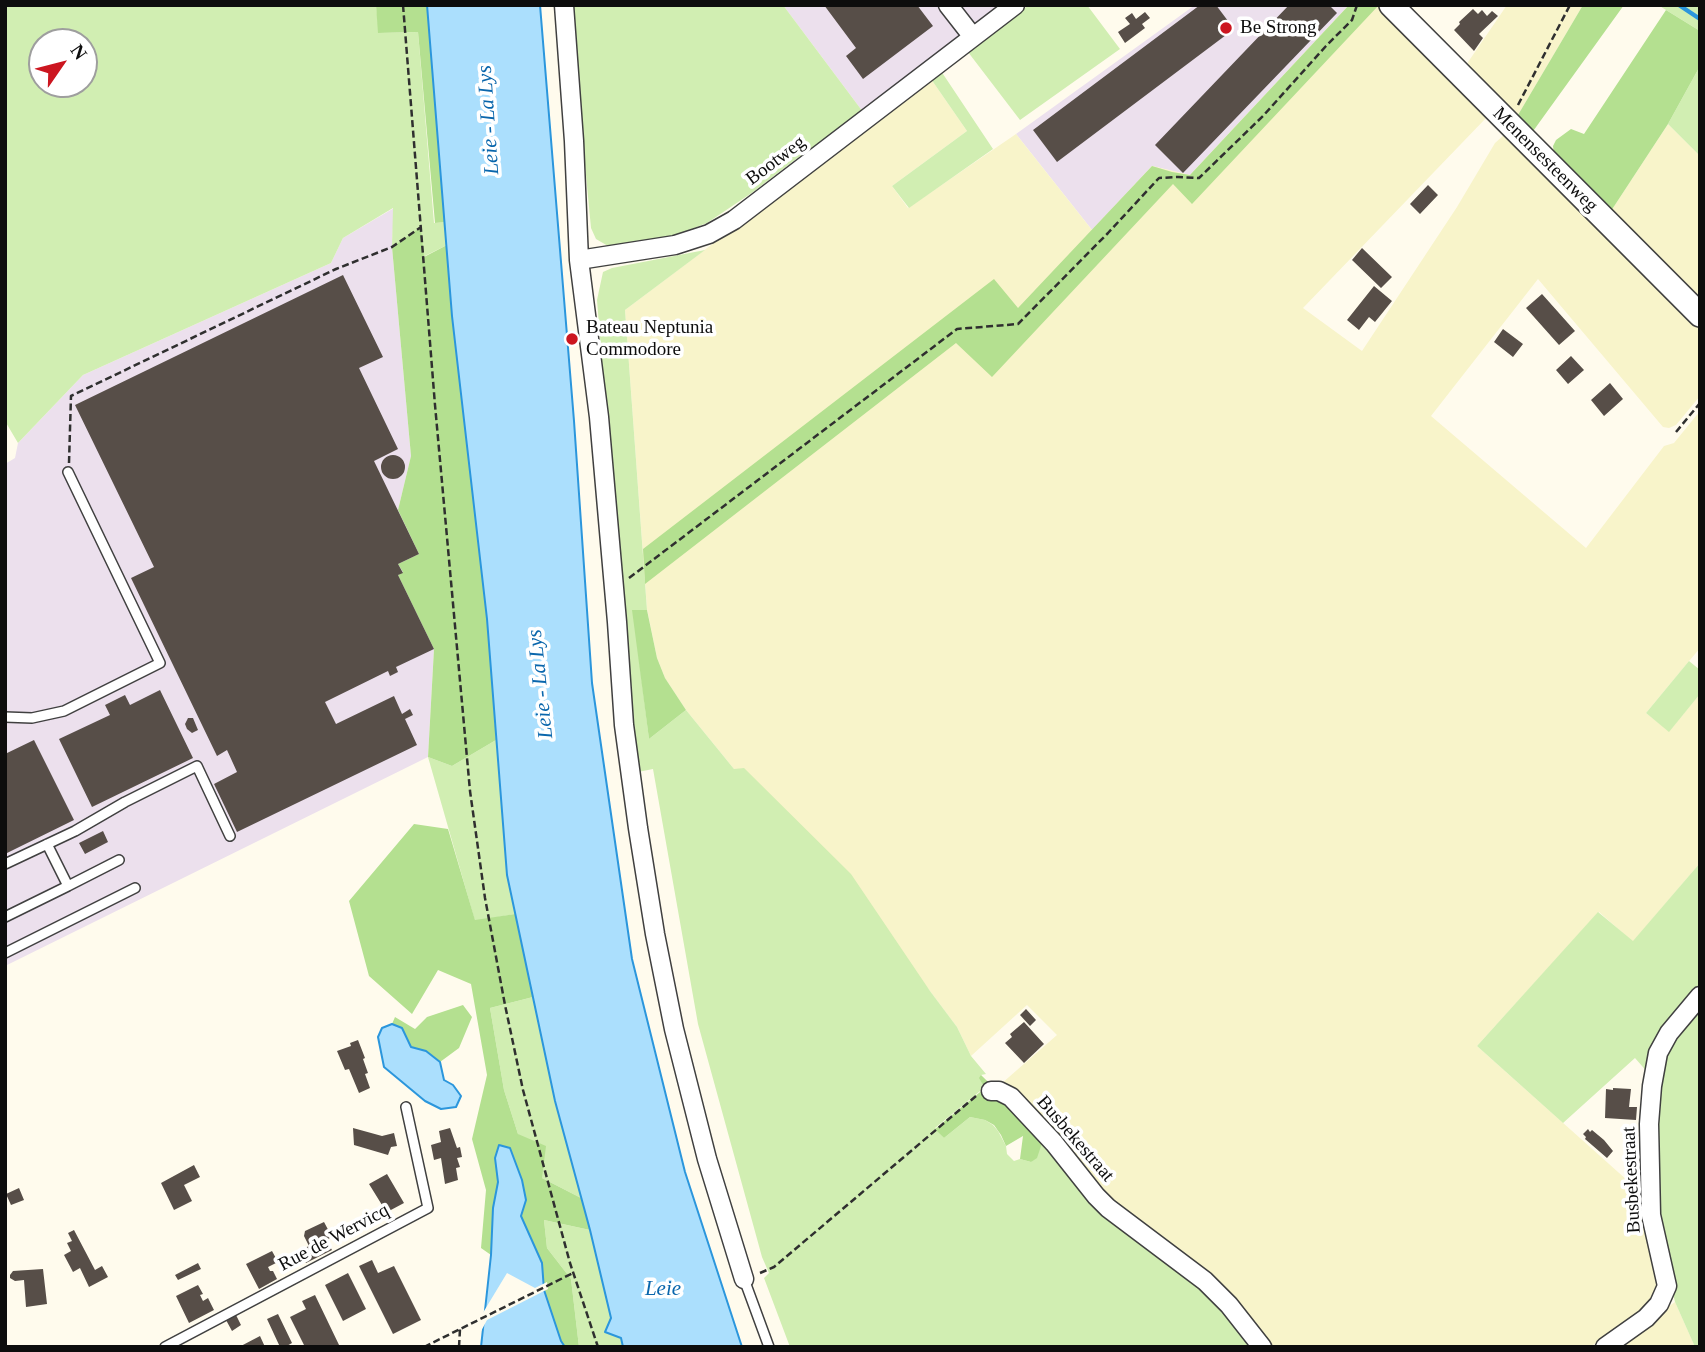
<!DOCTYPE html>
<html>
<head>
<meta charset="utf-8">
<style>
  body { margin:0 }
  #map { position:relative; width:1705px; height:1352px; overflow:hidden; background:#fffbed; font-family:Georgia,serif }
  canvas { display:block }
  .frame { position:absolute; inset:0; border:7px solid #0d0d0d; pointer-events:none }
  .north { position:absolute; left:28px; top:28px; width:70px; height:70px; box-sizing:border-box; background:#fff; border:2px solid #9e9e9e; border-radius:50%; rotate:55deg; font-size:19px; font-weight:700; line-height:28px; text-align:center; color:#0d0d0d }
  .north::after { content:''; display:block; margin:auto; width:24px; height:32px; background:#cc1620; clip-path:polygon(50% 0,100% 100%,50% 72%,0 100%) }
</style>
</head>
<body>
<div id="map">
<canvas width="1705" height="1352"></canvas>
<div class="frame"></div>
<div class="north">N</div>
</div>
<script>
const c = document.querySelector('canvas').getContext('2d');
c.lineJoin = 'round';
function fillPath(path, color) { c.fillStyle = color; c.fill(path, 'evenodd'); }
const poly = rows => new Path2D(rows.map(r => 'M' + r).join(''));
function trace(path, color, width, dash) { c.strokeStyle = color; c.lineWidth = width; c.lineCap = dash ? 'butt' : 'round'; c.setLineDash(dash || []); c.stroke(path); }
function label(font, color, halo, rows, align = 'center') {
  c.font = font + ' Georgia,serif'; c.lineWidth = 7; c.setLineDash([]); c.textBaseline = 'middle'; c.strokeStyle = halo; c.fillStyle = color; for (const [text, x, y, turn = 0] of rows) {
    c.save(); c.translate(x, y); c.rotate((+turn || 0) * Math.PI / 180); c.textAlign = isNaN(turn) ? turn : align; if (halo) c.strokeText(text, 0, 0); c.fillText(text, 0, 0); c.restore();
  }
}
fillPath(poly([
  [783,5,1008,5,863,112],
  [1195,5,1349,5,1190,175,1152,166,1092,230,1016,134],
  [394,208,392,247,411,456,398,510,419,554,403,573,434,649,428,757,5,966,5,464,15,458,18,443,83,375,331,263,343,238]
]), '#ece0ed');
fillPath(poly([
  [1349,5,1377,5,1487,117,1303,308,1362,351,1457,207,1495,143,1504,135,1700,328,1700,396,1676,425,1669,428,1663,427,1538,279,1431,416,1586,548,1664,446,1674,443,1700,411,1700,648,1646,713,1669,731,1700,694,1700,863,1633,942,1599,912,1477,1046,1637,1189,1645,1207,1658,1278,1655,1295,1649,1307,1590,1347,1270,1347,1115,1207,1001,1084,1057,1035,1027,1005,971,1056,957,1027,930,991,734,769,686,710,665,678,657,658,647,609,625,310,931,79,967,131,892,186,908,208,1016,134,1092,230,1152,166,1190,175],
  [1507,5,1583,5,1515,120,1464,68],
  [1668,124,1700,156,1700,299,1611,211],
  [1675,1302,1695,1347,1613,1347]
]), '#f8f4ca');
fillPath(poly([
  [5,5,376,5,379,33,418,32,434,223,445,222,447,245,423,257,421,228,392,247,393,208,343,238,331,263,83,375,18,443,5,421],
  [42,42,84,42,84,84,42,84],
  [570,5,783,5,863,112,800,156,753,192,707,223,676,235,635,243,608,246,596,239,591,228],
  [1029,5,1087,5,1120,49,1020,120,968,52],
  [1658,5,1697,5,1700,7,1700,31],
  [1700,66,1700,156,1668,124],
  [941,71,993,149,909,208,892,186,967,131,931,79],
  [705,250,625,310,647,610,633,610,649,739,686,710,734,769,744,768,851,874,930,991,957,1027,971,1056,986,1074,981,1075,985,1087,935,1128,944,1138,970,1117,985,1120,993,1125,998,1131,1006,1146,1007,1154,1014,1161,1020,1159,1031,1162,1044,1137,1222,1305,1256,1347,790,1347,764,1278,769,1273,762,1257,698,1024,653,769,638,772,619,576,597,300,603,272,612,268],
  [1689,661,1700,670,1700,694,1669,732,1646,713],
  [496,740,507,875,515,914,475,921,428,757,452,766],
  [1700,863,1700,991,1649,1074,1635,1058,1563,1123,1477,1046,1598,912,1633,941],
  [533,997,555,1101,581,1198,542,1178,518,1134,504,1090,490,1008],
  [1700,1004,1700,1347,1695,1347,1675,1302,1662,1248,1655,1194,1656,1091,1668,1043],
  [544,1220,590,1230,611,1318,621,1338,623,1347,579,1347,571,1279,547,1248]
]), '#d1eeb2');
fillPath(poly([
  [376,5,427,5,445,222,435,223,418,32,378,33],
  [1349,5,1378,6,1192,204,1173,184,992,377,956,343,645,584,643,549,994,279,1018,308,1152,166,1172,172,1190,175],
  [1583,5,1624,5,1531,134,1515,120],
  [1666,10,1700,31,1700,66,1668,124,1611,211,1554,155,1553,146,1556,140,1571,129,1584,134],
  [421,227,424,257,447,245,452,316,487,619,496,740,452,766,428,757,434,649,398,575,403,572,398,564,419,554,398,510,411,456,392,247],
  [632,610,647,610,657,658,665,678,686,710,649,739],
  [414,824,448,829,475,920,515,914,533,997,490,1008,504,1090,518,1134,546,1146,542,1178,581,1198,590,1230,544,1220,547,1248,571,1279,579,1347,565,1347,561,1341,544,1290,542,1263,521,1216,526,1200,495,1158,498,1182,493,1208,491,1255,481,1248,486,1190,472,1139,487,1075,471,984,438,970,412,1014,369,976,349,901],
  [463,1005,472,1017,459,1048,440,1062,426,1051,411,1047,402,1028,392,1024,395,1017,415,1029,427,1017],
  [981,1075,1044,1137,1037,1158,1031,1162,1020,1159,1023,1136,1006,1146,1001,1135,994,1125,985,1120,970,1117,944,1138,935,1129,985,1088,979,1078]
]), '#b4e090');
const water = poly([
  [427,5,540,5,574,421,592,683,632,959,685,1172,742,1347,623,1347,621,1338,605,1332,611,1318,590,1230,555,1101,507,875,487,619,452,316,427,5],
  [392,1024,402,1028,411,1047,426,1051,440,1062,444,1080,453,1085,461,1096,456,1107,441,1109,425,1101,384,1067,378,1037,382,1028,392,1024],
  [499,1145,510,1148,522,1180,526,1200,521,1216,542,1263,544,1290,561,1341,565,1347,481,1347,491,1255,493,1208,498,1182,495,1158,499,1145]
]);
fillPath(water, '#abdffd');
trace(water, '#2b96dc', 2);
fillPath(poly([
  [507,1273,535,1288,547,1282,548,1289,487,1320,479,1335,481,1316]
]), '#fffbed');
trace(poly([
  [1679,5,1700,19]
]), '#2b96dc', 4.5);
fillPath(poly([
  [824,5,917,5,933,26,863,79,846,56,856,48],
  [1200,5,1216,5,1234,29,1057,162,1033,130],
  [1289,5,1329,5,1337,13,1183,173,1155,145],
  [1473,9,1478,14,1482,10,1487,16,1492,11,1498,16,1479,34,1483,38,1474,51,1454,30,1460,24,1459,22],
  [1145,12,1150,18,1142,24,1145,28,1125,43,1118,32,1130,24,1125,18,1132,13,1136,19],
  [1428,185,1438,195,1420,214,1410,204],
  [1362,248,1392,277,1381,288,1352,260],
  [343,275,383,357,359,368,398,449,374,461,419,554,398,564,403,573,398,575,434,649,396,667,398,672,390,676,388,671,325,702,336,724,394,696,402,714,410,709,413,715,405,719,417,745,237,832,214,784,237,772,227,750,217,756,131,578,154,567,75,405],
  [1374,286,1392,301,1375,322,1369,317,1359,330,1347,320],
  [1542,294,1575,331,1559,345,1526,308],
  [1503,329,1523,344,1513,357,1494,342],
  [1571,356,1584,370,1568,384,1556,370],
  [1610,383,1623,399,1604,416,1591,400],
  '381 467a12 12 0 1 1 24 0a12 12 0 1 1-24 0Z',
  [160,690,193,758,92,807,59,739,110,715,105,705,125,695,130,705],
  [188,718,193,718,198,730,192,733,187,729,185,724],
  [34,740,74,820,5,854,5,754],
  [103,831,108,842,85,854,79,843],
  [1026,1009,1036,1020,1030,1026,1020,1015],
  [1024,1022,1044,1044,1024,1063,1005,1043,1012,1037,1010,1034],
  [358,1040,365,1058,363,1059,368,1073,365,1074,370,1088,359,1093,349,1069,345,1070,337,1051,351,1046,350,1043],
  [1613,1088,1631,1089,1629,1107,1637,1107,1636,1120,1605,1118,1606,1089,1613,1090],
  [353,1128,382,1136,394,1133,397,1146,391,1147,388,1155,354,1145],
  [450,1128,457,1148,460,1147,462,1157,457,1158,460,1167,456,1168,458,1180,445,1184,441,1158,434,1160,431,1145,441,1142,439,1131],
  [1588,1129,1590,1132,1592,1130,1604,1140,1613,1151,1607,1158,1585,1139,1586,1137,1583,1134],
  [194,1165,200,1177,184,1185,192,1201,174,1210,161,1183],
  [387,1174,404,1203,389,1211,385,1203,382,1205,369,1184],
  [19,1188,24,1200,11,1205,6,1194],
  [324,1222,332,1237,326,1240,332,1250,306,1263,300,1253,301,1250,309,1246,304,1236,305,1231],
  [74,1230,95,1270,102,1266,108,1277,89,1287,80,1268,73,1272,64,1255,71,1251,67,1243,72,1241,68,1233],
  [272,1251,278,1262,268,1267,270,1271,273,1271,277,1279,259,1289,246,1264],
  [372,1260,378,1273,394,1266,421,1320,393,1334,359,1266],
  [198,1263,201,1269,178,1280,175,1275],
  [43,1269,47,1304,26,1307,24,1280,15,1281,10,1278,10,1275,13,1271],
  [348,1273,366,1309,343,1321,325,1285],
  [198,1285,203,1294,200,1295,203,1301,208,1298,214,1310,189,1323,176,1296],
  [315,1295,340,1347,305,1347,290,1317,306,1309,302,1301],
  [278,1314,292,1343,285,1347,280,1347,267,1319],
  [236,1315,241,1325,232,1331,226,1320],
  [260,1336,265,1347,239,1347]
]), '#574e48');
const service = poly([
  [5,717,32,718,64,711,160,663,68,472],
  [47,844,68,886,119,860],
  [5,864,75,831,125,802,197,766,230,836],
  [5,917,68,886],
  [5,953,135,888],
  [744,1279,769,1347],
  [165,1347,428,1208,406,1107]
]);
const minor = poly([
  [564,5,574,141,579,260,599,417,617,622,624,725,638,828,655,934,674,1029,707,1159,744,1279],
  [948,5,973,37],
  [579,260,675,245,709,234,734,220,1015,5],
  [991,1091,999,1091,1011,1097,1054,1143,1096,1196,1108,1208,1205,1281,1229,1305,1262,1347],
  [1605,1347,1646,1318,1659,1304,1667,1286,1651,1215,1649,1124,1652,1086,1658,1053,1669,1033,1700,996]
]);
const tertiary = poly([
  [1391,5,1700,315]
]);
trace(service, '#404040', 12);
trace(minor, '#404040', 21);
trace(tertiary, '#404040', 26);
trace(poly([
  [403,5,435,405,470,791,485,898,505,1005,523,1090,570,1263,598,1347],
  [1518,105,1570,5],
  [1676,432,1700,403],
  [69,463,71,396,336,269,392,247,421,227],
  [629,578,957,329,1018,324,1108,233,1159,178,1178,177,1199,178,1263,116,1326,46,1352,20,1357,5],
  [760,1273,774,1267,976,1096],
  [424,1347,573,1273],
  [459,1347,460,1329]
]), '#2f2f2f', 2.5, [7, 3.5]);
trace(service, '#fff', 9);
trace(minor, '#fff', 18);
trace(tertiary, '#fff', 23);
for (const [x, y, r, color] of [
  [1226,28,7,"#cc1620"],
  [572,339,7,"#cc1620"]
]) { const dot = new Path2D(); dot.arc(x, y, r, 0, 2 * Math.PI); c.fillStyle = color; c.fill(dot); trace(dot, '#fff', 2.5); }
label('19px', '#0d0d0d', '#fff', [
  ["Be Strong",1240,28],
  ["Bateau Neptunia",586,328],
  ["Commodore",586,350]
], 'left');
label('19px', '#0d0d0d', '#fff', [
  ["Menensesteenweg",1545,160,45],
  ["Bootweg",776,161,-37],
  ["Busbekestraat",1075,1139,49],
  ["Busbekestraat",1632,1180,-93],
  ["Rue de Wervicq",334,1238,-28]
]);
label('italic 21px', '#0966ac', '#fff', [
  ["Leie - La Lys",489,120,-94],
  ["Leie - La Lys",541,684,-96],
  ["Leie",663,1289]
]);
</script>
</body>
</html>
